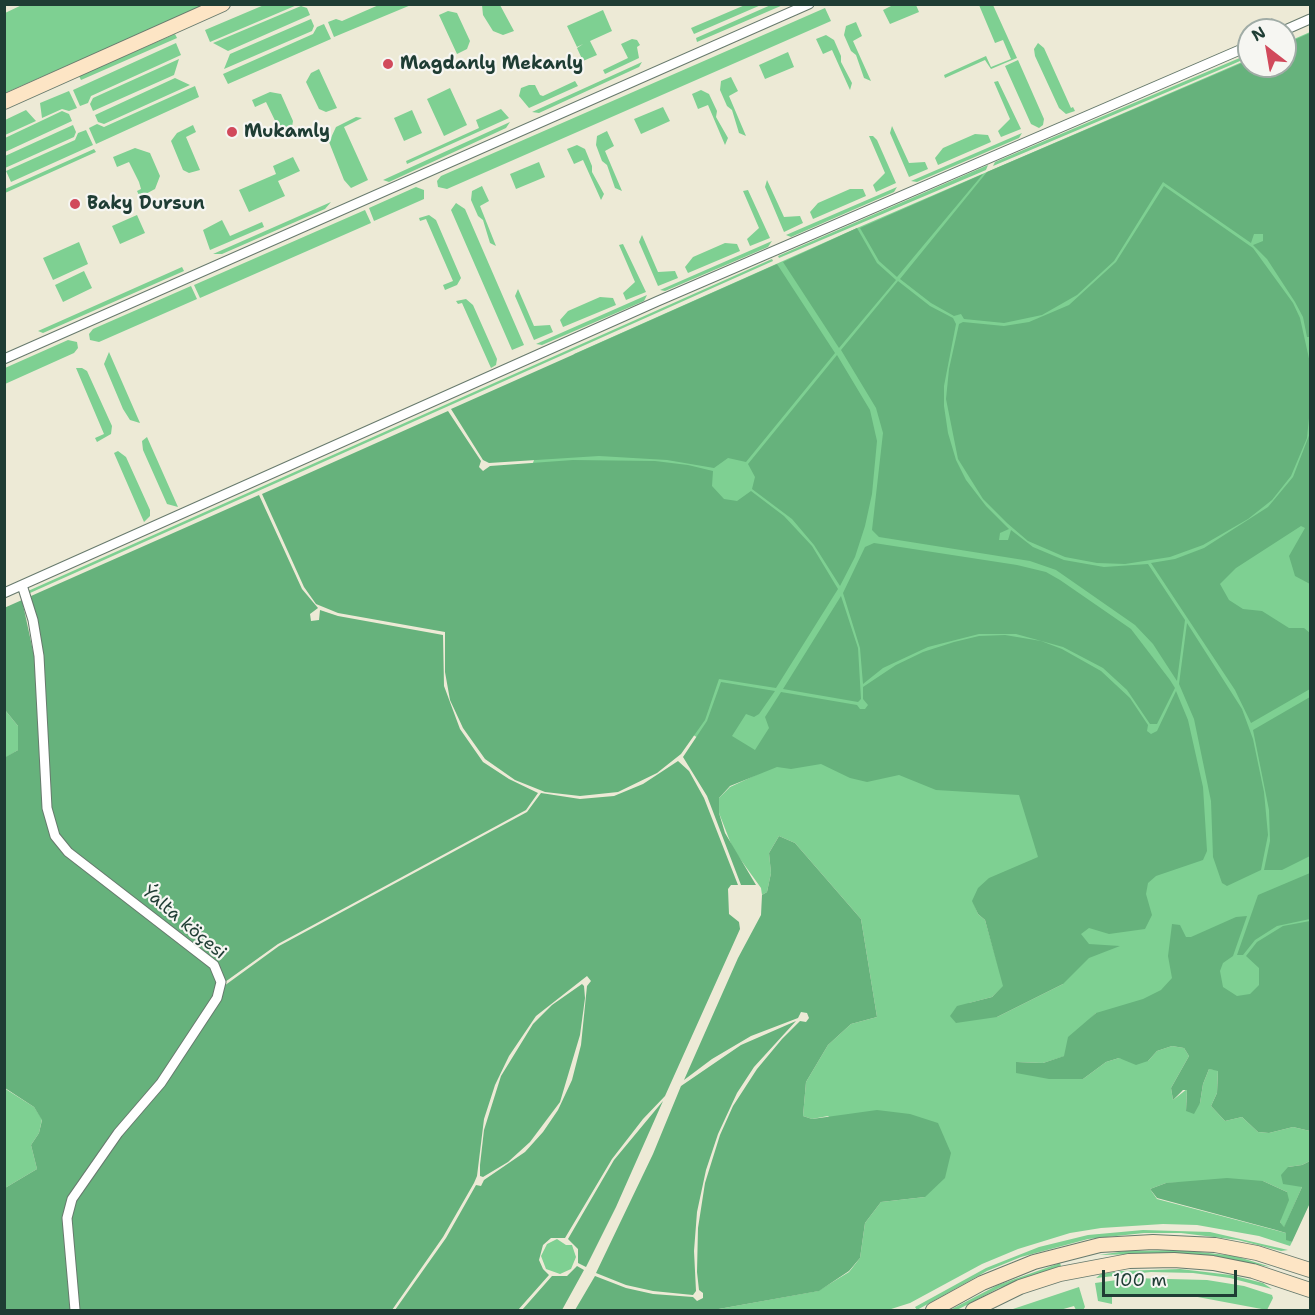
<!DOCTYPE html>
<html>
<head>
<meta charset="utf-8">
<style>
  body { margin:0 }
  #map { position:relative; width:1315px; height:1315px; overflow:hidden; background:#edead6; font-family:"Shantell Sans",sans-serif }
  canvas { display:block }
  .frame { position:absolute; inset:0; border:6px solid #1f3d34; pointer-events:none }
  .north { position:absolute; left:1237px; top:18px; width:60px; height:60px; box-sizing:border-box; background:#f6f6f2; border:2px solid #a0aca6; border-radius:50%; rotate:329deg; font-size:16px; font-weight:700; line-height:24px; text-align:center; color:#1f3d34 }
  .north::after { content:''; display:block; margin:auto; width:21px; height:27px; background:#d1495b; clip-path:polygon(50% 0,100% 100%,50% 72%,0 100%) }
  .scale { position:absolute; left:1102px; top:1270px; width:135px; height:27px; box-sizing:border-box; border:3px solid #1f3d34; border-top:0; padding-left:8px; font-size:18px; line-height:21px; white-space:nowrap; color:#1f3d34; -webkit-text-stroke:4px #f6f6f2; paint-order:stroke }
</style>
</head>
<body>
<div id="map">
<canvas width="1315" height="1315"></canvas>
<div class="frame"></div>
<div class="north">N</div>
<div class="scale">100 m</div>
</div>
<script>
const c = document.querySelector('canvas').getContext('2d');
c.lineJoin = 'round';
function fillPath(path, color) { c.fillStyle = color; c.fill(path, 'evenodd'); }
const poly = rows => new Path2D(rows.map(r => 'M' + r).join(''));
function trace(path, color, width, dash) { c.strokeStyle = color; c.lineWidth = width; c.lineCap = dash ? 'butt' : 'round'; c.setLineDash(dash || []); c.stroke(path); }
function label(font, color, halo, rows, align = 'center') {
  c.font = font + ' "Shantell Sans",sans-serif'; c.lineWidth = 4.5; c.setLineDash([]); c.textBaseline = 'middle'; c.strokeStyle = halo; c.fillStyle = color; for (const [text, x, y, turn = 0] of rows) {
    c.save(); c.translate(x, y); c.rotate((+turn || 0) * Math.PI / 180); c.textAlign = isNaN(turn) ? turn : align; if (halo) c.strokeText(text, 0, 0); c.fillText(text, 0, 0); c.restore();
  }
}
fillPath(poly([
  [24,4,205,4,205,5,5,93,5,13],
  [381,4,411,5,334,37,328,22,336,19,342,21],
  [773,4,783,5,697,42,696,38],
  [895,4,916,5,919,12,890,24,883,10],
  [264,5,297,5,210,42,205,30],
  [482,5,500,5,514,31,503,35,493,31,483,15],
  [745,5,761,5,694,34,691,28],
  [979,5,993,5,1017,58,991,69,985,60,945,78,944,75,986,56,991,67,1011,59,1003,40,995,43],
  [301,6,307,8,310,15,228,51,213,43],
  [825,8,831,21,447,189,438,187,437,181,441,176],
  [603,10,612,31,590,41,597,55,583,61,577,48,583,44,577,47,567,26],
  [448,11,457,13,470,41,467,49,457,54,439,15],
  [311,19,314,26,312,31,224,69,230,54],
  [856,22,862,36,853,41,871,81,864,78,856,55,851,51,844,35,846,26],
  [324,24,331,39,228,84,223,74,313,34,317,27],
  [1310,32,1310,1097,1096,1013,1085,1024,1065,1056,1043,1063,1016,1062,1083,1079,1106,1062,1119,1058,1148,1061,1157,1051,1172,1046,1184,1048,1189,1056,1171,1088,1173,1100,1187,1089,1186,1111,1200,1103,1203,1084,1209,1069,1218,1070,1217,1093,1211,1106,1225,1121,1242,1117,1258,1132,1269,1133,1293,1127,1310,1131,1310,1161,1302,1165,1288,1167,1302,1187,1284,1228,1280,1222,1287,1192,1263,1181,1166,1183,1150,1189,1157,1199,1286,1233,1286,1239,1292,1242,1290,1246,1259,1236,1197,1225,1163,1224,1101,1228,1070,1233,1018,1249,982,1264,910,1303,888,1310,713,1310,818,1291,849,1272,860,1258,865,1223,881,1202,925,1197,828,1116,812,1119,803,1116,806,1082,828,1045,851,1024,877,1017,861,919,795,843,779,836,769,853,771,873,767,892,762,895,761,888,733,849,719,813,719,798,730,787,758,774,479,606,574,354,857,228,1249,59,1249,66,1285,66,1285,43],
  [974,904,1063,984,997,1017,969,1003,992,997,1004,986,985,920,978,914],
  [175,34,177,38,81,80,79,76],
  [826,35,834,40,841,56,841,62,852,83,850,90,832,50,823,54,816,39],
  [632,39,637,40,640,45,637,47,639,58,605,74,603,70,628,58,621,44],
  [176,43,181,55,91,96,88,103,80,106,73,90],
  [1038,43,1044,48,1071,108,1073,107,1075,111,1066,114,1059,108,1035,56,1034,49],
  [788,52,794,67,765,79,759,65],
  [1249,54,1249,57,1231,65,993,166,995,162],
  [179,59,174,75,93,111,90,104,93,98],
  [1018,60,1044,119,1043,125,1039,128,1031,124,1005,66],
  [642,62,639,67,539,113,532,112],
  [319,69,337,108,326,112,319,109,306,82,311,73],
  [731,77,738,91,729,96,746,136,739,133,732,110,727,106,720,90,721,81],
  [175,78,190,85,104,124,98,122,95,115],
  [575,81,578,86,529,108,519,96,521,88,529,85,535,85,540,95,543,96],
  [998,81,1021,129,1001,137,998,131,1010,119,994,82],
  [195,86,199,97,96,144,89,128,97,124,104,127],
  [450,88,467,125,444,136,427,99],
  [701,90,709,94,717,111,716,117,728,138,725,145,708,105,698,109,692,94],
  [69,91,77,108,69,111,62,109,42,118,40,103],
  [270,92,281,94,293,121,292,127,281,133,266,102,255,107,252,100],
  [663,107,670,121,641,134,634,119],
  [501,109,509,118,407,164,406,161,479,128,476,120],
  [26,110,36,121,5,135,5,120],
  [412,110,422,133,404,141,394,118],
  [62,111,69,114,72,121,5,152,5,138],
  [356,117,362,118,344,127,368,180,351,188,344,180,329,142,336,127],
  [510,122,506,128,389,182,383,180],
  [73,125,76,132,74,137,5,168,5,156],
  [193,125,196,132,186,137,200,170,189,173,183,170,171,141,177,133],
  [892,126,909,163,925,162,928,169,909,177,890,133],
  [86,130,93,145,11,182,6,171,75,140,78,133],
  [607,131,614,146,605,151,622,191,615,188,607,165,602,161,596,145,597,136],
  [1022,133,1019,138,917,182,911,181],
  [975,134,988,135,991,142,938,165,935,158,943,148],
  [869,136,873,136,877,140,896,183,876,192,873,185,885,173],
  [577,145,585,149,592,166,592,172,604,194,601,200,583,160,574,164,567,149],
  [135,148,150,153,160,176,155,189,140,197,137,191,141,189,139,182,129,162,117,167,113,157],
  [94,149,96,152,5,193,5,189],
  [293,157,300,171,278,181,285,196,249,212,239,190,276,174,273,166],
  [539,162,545,177,516,189,510,174],
  [988,165,986,170,779,258,778,256],
  [767,180,784,217,800,216,803,223,784,232,765,187],
  [482,186,489,201,480,206,496,246,490,243,483,220,478,216,471,200,472,191],
  [416,187,424,190,424,199,374,221,369,208],
  [897,187,894,192,791,237,786,235],
  [850,189,863,189,866,196,813,219,810,212,818,203],
  [748,190,770,238,750,246,747,239,759,228,743,191],
  [331,202,325,209,222,254,213,254],
  [456,203,465,209,524,345,512,350,451,210],
  [365,210,371,223,200,298,194,285],
  [137,215,145,233,120,244,112,226],
  [429,215,436,220,461,278,457,285,445,290,443,285,453,281,426,219,420,221,419,218],
  [222,220,230,236,262,222,264,227,210,250,203,230],
  [642,235,658,272,675,271,678,278,658,286,639,242],
  [772,241,768,247,665,291,660,290],
  [79,242,88,264,53,280,43,258],
  [725,243,737,244,740,251,688,273,685,267,693,257],
  [623,244,646,292,626,300,623,293,635,282,619,245],
  [772,259,773,261,30,593,28,591],
  [182,267,184,271,43,333,38,331],
  [84,271,92,288,63,302,55,285],
  [191,286,197,299,99,342,90,340,89,334,93,329],
  [518,289,534,326,550,325,553,332,534,340,515,296],
  [647,295,644,301,542,345,536,344],
  [600,297,613,298,616,305,563,327,560,320,568,311],
  [466,299,473,305,497,359,496,365,491,368,462,303,458,304,456,301],
  [68,340,77,342,78,348,74,353,5,384,5,368],
  [109,352,140,423,130,420,123,409,104,364],
  [76,368,82,368,87,371,112,426,111,434,97,442,95,438,104,434],
  [147,437,178,507,167,504,143,450,142,441],
  [118,451,126,457,150,510,150,516,144,522,114,453],
  [5,710,18,726,18,750,5,758],
  [4,1088,34,1107,42,1119,39,1133,31,1145,37,1169,5,1188],
  [1143,1230,1210,1232,1288,1250,1281,1251,1238,1240,1181,1233,1144,1233,1088,1239,1021,1257,987,1271,917,1310,915,1307,986,1268,1039,1247,1088,1235],
  [557,1239,566,1245,572,1245,576,1257,571,1269,560,1274,546,1269,541,1256,547,1244],
  [1182,1250,1235,1256,1271,1267,1182,1253,1099,1255,1126,1251],
  [1060,1263,1061,1266,999,1288,957,1310,950,1310,998,1285],
  [1180,1269,1231,1275,1263,1283,1272,1289,1230,1278,1193,1273,1151,1272,1096,1278,1101,1274,1121,1271],
  [1132,1278,1207,1280,1244,1286,1272,1295,1273,1298,1267,1310,1187,1295,1112,1297,1112,1304,1098,1301,1095,1283],
  [1079,1287,1085,1307,1083,1310,1076,1310,1074,1306,1060,1310,1010,1310]
]), '#7ed092');
fillPath(poly([
  [1310,33,1310,337,1307,337,1303,317,1295,302,1267,259,1253,245,1263,241,1263,234,1254,234,1251,243,1163,182,1114,261,1077,295,1042,315,1004,323,964,319,961,314,954,316,931,303,900,279,987,172,1249,60,1249,66,1285,66,1285,44],
  [983,174,897,277,879,261,860,228],
  [1164,186,1253,248,1293,303,1300,318,1310,363,1310,408,1307,438,1291,476,1272,500,1248,519,1203,545,1170,557,1125,564,1097,563,1065,557,1028,541,1007,523,983,499,958,459,946,399,949,369,959,324,963,322,1004,326,1029,322,1069,305,1116,262],
  [857,228,877,263,896,280,839,348,783,262],
  [777,264,835,353,746,462,728,458,714,468,667,460,599,456,489,463,483,460,451,409],
  [898,281,930,306,953,318,956,324,944,386,944,406,948,433,956,460,966,480,986,506,1009,529,1000,533,999,540,1008,540,1011,530,1033,547,1064,560,1104,567,1148,564,1185,620,1177,681,1153,644,1135,625,1056,570,1030,561,879,537,872,530,883,433,876,408,841,350],
  [837,355,870,410,877,441,872,494,865,526,855,557,840,586,814,545,792,519,752,489,755,477,748,464],
  [448,411,481,461,479,467,483,471,490,466,573,460,655,461,688,465,713,471,712,486,724,499,737,501,751,491,784,516,812,546,838,589,776,688,719,679,705,720,681,754,657,773,618,792,580,796,545,792,515,780,485,759,463,728,450,700,445,672,445,632,338,613,316,604,304,587,262,494],
  [1310,433,1310,584,1295,576,1289,556,1305,528,1301,526,1236,568,1220,584,1229,600,1243,609,1262,611,1289,628,1304,628,1310,633,1310,689,1251,723,1235,690,1151,563,1175,559,1204,548,1268,507,1293,477],
  [259,495,302,589,318,608,310,614,311,621,319,620,320,610,338,616,443,635,444,686,460,729,483,762,509,779,538,793,526,810,278,944,225,982,217,963,72,850,59,835,52,812,31,596],
  [874,543,1017,565,1046,572,1060,580,1131,629,1170,680,1175,688,1157,724,1150,724,1127,690,1103,668,1063,647,1016,634,979,634,928,647,883,668,863,684,860,648,843,593,865,547],
  [841,596,858,648,861,699,858,702,783,689],
  [22,600,38,674,45,816,52,836,208,963,217,974,217,992,159,1080,116,1131,76,1186,64,1217,71,1310,5,1310,5,1188,37,1169,31,1145,39,1133,42,1120,34,1107,5,1088,4,758,18,750,18,726,5,710,4,608],
  [1187,623,1242,709,1253,739,1264,792,1268,835,1261,870,1227,886,1222,883,1213,857,1211,801,1194,719,1179,684],
  [1005,635,1041,641,1062,649,1101,671,1130,698,1148,725,1147,731,1151,734,1157,731,1176,691,1188,720,1203,787,1207,851,1203,860,1156,876,1148,883,1146,894,1152,915,1145,929,1109,934,1089,928,1081,934,1089,944,1120,946,1089,958,1063,984,997,1017,956,1023,950,1016,957,1006,992,997,1003,986,985,920,978,914,972,901,978,888,989,878,1038,857,1019,795,936,790,899,775,867,782,850,778,821,764,791,769,777,767,730,786,719,798,719,813,725,833,756,885,741,885,707,796,683,757,707,721,721,682,775,691,759,714,754,717,746,714,732,736,755,750,769,728,765,717,781,692,857,705,860,709,865,709,868,705,863,699,863,687,896,665,923,652,954,642,979,636],
  [1310,697,1310,856,1282,870,1264,870,1270,841,1269,810,1253,730],
  [678,761,689,771,704,798,738,885,731,885,728,889,729,914,739,922,740,929,665,1096,643,1119,612,1159,565,1238,551,1238,543,1245,539,1260,543,1269,549,1275,518,1310,395,1310,446,1238,476,1185,481,1186,484,1180,525,1152,543,1132,558,1110,572,1080,581,1045,587,986,591,981,587,976,536,1016,509,1056,495,1085,484,1119,477,1176,474,1183,443,1237,392,1310,77,1310,70,1218,75,1199,221,997,224,986,279,946,527,812,541,793,580,799,614,796,643,784],
  [779,836,795,843,861,919,877,1017,851,1024,828,1045,806,1082,803,1116,812,1119,877,1110,910,1114,938,1123,951,1153,945,1178,925,1197,881,1202,865,1223,860,1258,849,1271,819,1291,713,1310,575,1310,595,1276,626,1288,653,1294,693,1297,697,1301,703,1298,703,1293,699,1290,697,1272,698,1228,705,1183,720,1135,733,1106,757,1069,782,1039,800,1021,806,1022,809,1018,807,1013,801,1012,798,1018,751,1036,712,1059,684,1080,738,958,761,915,762,895,767,892,771,873,769,853],
  [1310,873,1310,919,1277,926,1255,940,1243,955,1237,955,1258,895],
  [1247,916,1233,956,1223,963,1220,971,1223,987,1237,996,1250,994,1259,985,1259,968,1246,956,1257,942,1283,926,1310,921,1310,1131,1293,1127,1269,1133,1258,1132,1242,1117,1225,1121,1211,1106,1217,1093,1218,1071,1209,1069,1203,1084,1200,1103,1194,1114,1186,1111,1187,1090,1183,1090,1173,1100,1171,1088,1189,1056,1184,1048,1172,1046,1157,1051,1148,1061,1136,1065,1119,1058,1106,1062,1083,1079,1049,1079,1016,1073,1016,1062,1043,1063,1064,1056,1068,1037,1096,1013,1143,999,1161,990,1172,978,1168,956,1172,924,1180,925,1186,937,1191,937,1236,917],
  [582,984,584,986,585,998,580,1035,560,1102,530,1142,508,1162,483,1177,480,1176,480,1165,484,1130,501,1076,533,1024,552,1005],
  [796,1021,754,1067,737,1093,718,1134,706,1170,697,1212,694,1251,696,1291,693,1295,653,1291,626,1285,596,1273,653,1154,681,1086,741,1045],
  [663,1101,616,1207,586,1267,578,1263,578,1249,568,1239,614,1160],
  [1310,1161,1310,1203,1292,1242,1286,1240,1286,1233,1276,1230,1157,1198,1150,1189,1166,1183,1227,1178,1263,1181,1287,1192,1289,1200,1280,1222,1284,1227,1302,1187,1283,1184,1281,1175,1288,1167,1302,1165],
  [577,1266,584,1270,562,1310,522,1310,552,1276,567,1276]
]), '#66b27c');
const street = poly([
  [1285,30,1310,19],
  [4,359,809,4],
  [22,585,33,620,39,656,47,808,55,836,68,852,214,965,221,982,217,998,161,1083,118,1133,72,1199,67,1218,75,1310],
  [4,593,658,301,1249,46]
]);
const secondary = poly([
  [4,102,223,4],
  [933,1310,982,1283,1034,1262,1100,1245,1153,1242,1215,1245,1257,1253,1310,1270],
  [973,1310,1020,1287,1060,1274,1129,1261,1174,1260,1213,1263,1253,1271,1310,1290]
]);
trace(street, '#677a6d', 11);
trace(secondary, '#677a6d', 16);
trace(street, '#fff', 9);
trace(secondary, '#fde5c5', 14);
for (const [x, y, r, color] of [
  [388,64,6,"#d1495b"],
  [232,132,6,"#d1495b"],
  [75,204,6,"#d1495b"]
]) { const dot = new Path2D(); dot.arc(x, y, r, 0, 2 * Math.PI); c.fillStyle = color; c.fill(dot); trace(dot, '#f6f6f2', 2); }
label('bold 18px', '#1f3d34', '#f6f6f2', [
  ["Magdanly Mekanly",400,64],
  ["Mukamly",244,132],
  ["Baky Dursun",87,204]
], 'left');
label('18px', '#1f3d34', '#f6f6f2', [
  ["Ýalta köçesi",184,923,40]
]);
</script>
</body>
</html>
